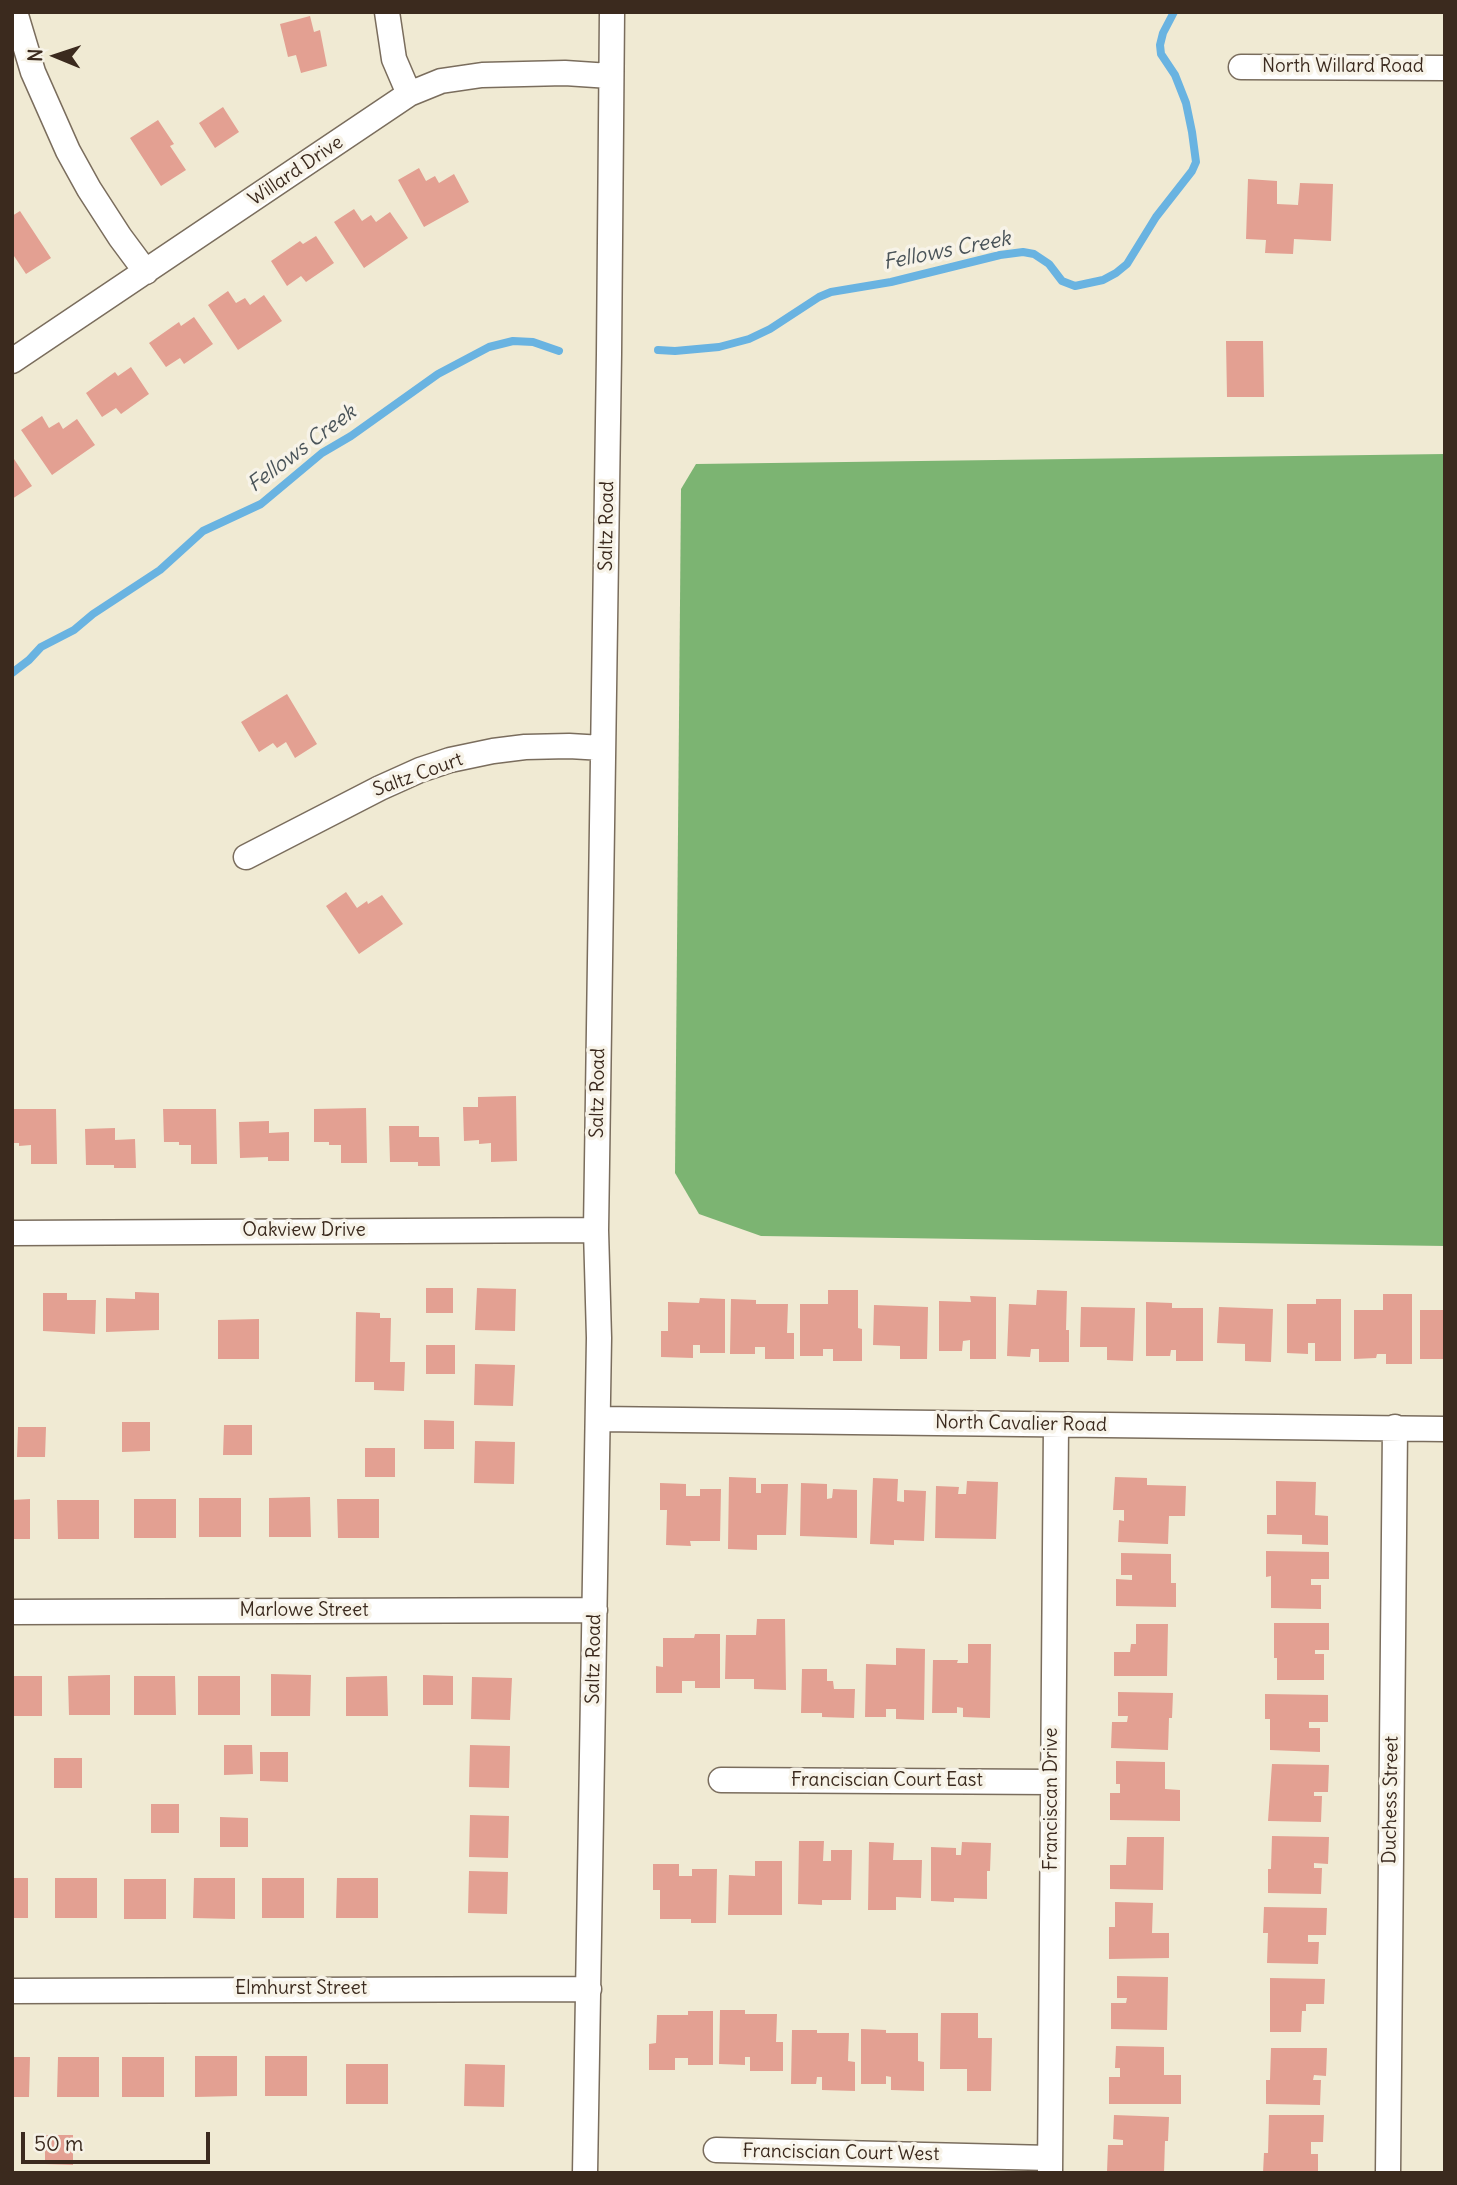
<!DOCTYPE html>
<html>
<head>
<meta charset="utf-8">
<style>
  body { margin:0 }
  #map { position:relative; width:1457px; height:2185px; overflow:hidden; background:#f0ead3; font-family:Delius,sans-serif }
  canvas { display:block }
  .frame { position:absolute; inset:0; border:14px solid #3b2a1e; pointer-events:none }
  .north { position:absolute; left:21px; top:21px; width:70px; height:70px; -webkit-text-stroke:5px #f7f3e8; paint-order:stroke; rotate:272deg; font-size:19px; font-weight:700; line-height:28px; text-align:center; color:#3b2a1e }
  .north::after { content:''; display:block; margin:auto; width:24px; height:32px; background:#3b2a1e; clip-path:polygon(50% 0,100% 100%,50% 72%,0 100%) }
  .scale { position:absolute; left:21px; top:2132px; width:189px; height:32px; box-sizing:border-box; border:4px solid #3b2a1e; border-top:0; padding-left:9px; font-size:21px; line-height:24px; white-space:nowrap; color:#3b2a1e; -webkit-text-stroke:5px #f7f3e8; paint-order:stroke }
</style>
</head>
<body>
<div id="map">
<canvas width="1457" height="2185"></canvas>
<div class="frame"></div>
<div class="north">N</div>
<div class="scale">50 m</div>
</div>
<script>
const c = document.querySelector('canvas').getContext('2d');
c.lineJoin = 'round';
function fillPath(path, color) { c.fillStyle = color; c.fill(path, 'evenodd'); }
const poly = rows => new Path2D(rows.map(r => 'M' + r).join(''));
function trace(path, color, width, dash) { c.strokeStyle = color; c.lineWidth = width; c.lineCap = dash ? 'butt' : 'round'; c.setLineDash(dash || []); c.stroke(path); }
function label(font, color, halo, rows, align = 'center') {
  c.font = font + ' Delius,sans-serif'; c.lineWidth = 7; c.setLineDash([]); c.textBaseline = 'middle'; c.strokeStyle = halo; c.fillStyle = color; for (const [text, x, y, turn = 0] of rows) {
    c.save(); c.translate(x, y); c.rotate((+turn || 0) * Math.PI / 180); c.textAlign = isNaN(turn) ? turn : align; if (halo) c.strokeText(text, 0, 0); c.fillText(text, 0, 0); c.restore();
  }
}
fillPath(poly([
  [1445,454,1445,1246,761,1236,699,1214,675,1173,681,489,696,464]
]), '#7cb472');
trace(poly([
  [658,350,675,351,719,347,749,339,770,329,819,297,831,292,891,282,1000,255,1023,252,1034,254,1049,264,1062,281,1075,286,1103,280,1116,273,1127,264,1156,217,1192,171,1196,162,1192,132,1186,103,1175,75,1161,54,1160,45,1163,33,1174,12],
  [12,673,29,660,41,647,74,630,93,614,160,570,203,531,261,504,322,453,351,436,438,374,489,347,513,341,533,342,559,351]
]), '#69b3e1', 8);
fillPath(poly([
  [310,16,314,32,320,30,327,66,301,73,296,55,288,57,280,24],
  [223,107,239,132,215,148,199,123],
  [158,120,174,144,170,146,186,170,161,186,130,138],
  [419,168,426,181,435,176,439,183,454,174,469,202,424,227,398,180],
  [1248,179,1277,181,1277,204,1298,205,1300,183,1333,184,1331,241,1294,239,1293,254,1265,253,1266,240,1246,239],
  [354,209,362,221,371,215,376,222,390,212,408,238,364,268,334,222],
  [20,211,51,258,26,274,12,253,12,216],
  [316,236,334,263,306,282,301,276,287,286,271,261,300,241,303,244],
  [228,291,236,303,245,298,250,305,264,295,282,321,238,350,208,305],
  [194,317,213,344,184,364,180,358,166,367,149,343,179,322,181,326],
  [1226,341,1263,341,1264,397,1227,397],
  [131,367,149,394,121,414,116,408,102,417,86,393,115,372,118,376],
  [42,416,49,428,59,422,63,429,77,419,95,445,52,475,21,430],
  [14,459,32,486,12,499,12,461],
  [287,694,317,744,295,758,286,742,277,748,273,743,259,752,241,722],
  [346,892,357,908,367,901,368,904,382,895,403,924,359,954,326,906],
  [516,1096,517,1161,491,1162,491,1143,479,1144,479,1140,464,1141,463,1107,478,1107,478,1097],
  [366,1108,367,1163,341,1163,341,1145,329,1145,329,1142,314,1142,314,1109],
  [12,1109,56,1109,57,1164,31,1164,31,1145,19,1146,19,1143,12,1143],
  [163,1109,216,1109,217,1164,191,1164,191,1145,179,1145,179,1142,164,1142],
  [269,1121,269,1133,289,1132,289,1161,268,1161,268,1157,240,1158,239,1122],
  [389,1126,419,1126,419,1137,439,1137,440,1166,418,1166,418,1162,390,1162],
  [115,1128,115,1140,135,1139,136,1168,114,1168,114,1165,86,1165,85,1129],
  [426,1288,453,1288,453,1313,426,1313],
  [477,1288,516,1289,515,1331,475,1330],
  [828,1290,858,1290,858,1328,862,1329,862,1361,833,1361,833,1349,823,1349,823,1356,800,1356,800,1304,828,1304],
  [1037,1290,1067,1291,1066,1330,1069,1330,1069,1362,1039,1362,1039,1349,1031,1349,1030,1357,1007,1356,1009,1304,1036,1305],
  [135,1292,159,1293,159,1330,106,1332,106,1298,135,1299],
  [43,1293,67,1293,67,1300,96,1300,95,1334,43,1331],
  [1383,1294,1412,1294,1412,1364,1386,1364,1386,1354,1377,1354,1376,1358,1354,1359,1354,1310,1383,1310],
  [970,1296,996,1297,996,1359,970,1359,970,1340,963,1341,962,1351,939,1351,939,1301,971,1302],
  [700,1298,725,1299,725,1353,700,1353,700,1345,693,1345,693,1358,661,1357,661,1331,668,1331,668,1302,699,1303],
  [731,1299,756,1300,756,1304,788,1304,787,1333,794,1333,794,1359,765,1359,765,1347,755,1347,755,1354,730,1354],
  [1316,1299,1341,1299,1341,1361,1315,1361,1315,1343,1308,1343,1308,1354,1287,1353,1287,1304,1316,1304],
  [1146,1302,1172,1303,1172,1308,1203,1308,1203,1361,1176,1361,1176,1350,1171,1350,1170,1356,1146,1356],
  [874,1305,928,1307,927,1359,900,1359,900,1346,873,1345],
  [1081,1307,1135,1308,1133,1361,1107,1360,1107,1347,1080,1347],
  [1219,1307,1273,1309,1271,1362,1245,1361,1245,1344,1217,1343],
  [1420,1310,1445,1310,1445,1354,1443,1354,1443,1359,1420,1359],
  [356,1312,380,1313,380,1318,391,1318,390,1362,405,1362,404,1391,374,1390,374,1382,355,1382],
  [259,1319,259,1359,218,1359,218,1320],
  [426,1345,455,1345,455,1374,426,1374],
  [475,1364,515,1365,513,1406,474,1405],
  [424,1420,454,1421,454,1449,424,1449],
  [122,1422,150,1422,150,1451,122,1452],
  [224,1425,252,1425,252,1455,223,1455],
  [18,1427,46,1427,45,1457,17,1457],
  [475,1441,515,1442,514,1484,474,1483],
  [365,1448,395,1448,395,1477,365,1477],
  [729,1477,756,1478,756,1493,761,1493,761,1484,788,1484,786,1535,757,1535,757,1550,728,1549],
  [1115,1477,1147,1478,1147,1485,1186,1486,1185,1516,1169,1516,1168,1544,1118,1542,1119,1520,1124,1521,1124,1510,1113,1510],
  [873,1478,898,1479,897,1501,904,1502,904,1490,926,1491,924,1541,894,1540,894,1545,870,1544],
  [967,1481,998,1482,996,1539,935,1538,936,1486,959,1487,958,1494,966,1494],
  [1276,1481,1316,1482,1315,1515,1328,1516,1328,1545,1302,1544,1302,1535,1267,1534,1267,1515,1276,1515],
  [660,1483,686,1484,686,1496,700,1496,700,1489,721,1489,720,1541,690,1541,691,1546,666,1545,667,1510,660,1510],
  [801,1483,827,1484,827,1499,832,1498,833,1489,857,1490,857,1538,800,1536],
  [310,1497,311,1537,269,1537,269,1498],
  [199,1498,241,1498,241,1537,199,1537],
  [30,1499,30,1539,12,1539,12,1500],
  [134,1499,176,1499,176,1538,134,1538],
  [337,1499,379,1499,379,1538,338,1538],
  [57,1500,99,1500,99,1539,58,1539],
  [1266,1551,1329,1552,1329,1579,1311,1579,1311,1585,1321,1585,1321,1609,1271,1608,1271,1576,1266,1577],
  [1121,1553,1171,1554,1171,1583,1176,1583,1176,1607,1116,1606,1116,1579,1132,1580,1132,1575,1121,1575],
  [757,1619,785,1619,786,1690,754,1689,754,1679,725,1679,726,1635,756,1635],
  [1274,1623,1329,1623,1329,1650,1315,1650,1315,1654,1324,1654,1324,1680,1277,1680,1277,1658,1274,1658],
  [1136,1624,1168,1624,1167,1676,1114,1676,1114,1652,1130,1652,1131,1644,1136,1644],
  [695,1634,720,1634,720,1688,695,1688,695,1681,682,1681,682,1693,656,1693,656,1666,663,1667,663,1638,694,1638],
  [968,1644,991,1644,990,1718,963,1717,963,1708,957,1707,957,1713,932,1713,933,1660,958,1660,957,1663,968,1663],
  [896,1648,925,1649,924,1720,896,1719,896,1709,886,1709,886,1717,865,1717,866,1664,896,1665],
  [802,1669,827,1669,827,1681,833,1681,834,1689,855,1689,854,1718,822,1717,822,1713,801,1713],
  [271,1674,311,1675,310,1716,271,1716],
  [110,1675,110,1715,69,1715,68,1676],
  [423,1675,453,1676,453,1705,423,1705],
  [12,1676,42,1676,42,1716,12,1716],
  [134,1676,175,1676,176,1715,134,1715],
  [198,1676,240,1676,240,1715,198,1715],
  [387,1676,388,1716,346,1716,346,1677],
  [472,1677,512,1678,510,1720,471,1719],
  [1118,1692,1173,1693,1172,1718,1169,1718,1168,1750,1111,1748,1112,1722,1127,1722,1128,1716,1118,1716],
  [1265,1694,1328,1695,1328,1722,1309,1722,1309,1728,1320,1728,1320,1752,1270,1750,1270,1719,1265,1719],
  [224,1745,252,1745,253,1774,224,1775],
  [470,1745,510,1746,509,1788,469,1787],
  [260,1752,288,1752,288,1782,260,1781],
  [54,1758,82,1758,82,1788,54,1788],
  [1116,1761,1165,1762,1165,1789,1180,1790,1180,1821,1110,1820,1110,1793,1120,1793,1120,1784,1116,1784],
  [1272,1764,1329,1765,1328,1792,1314,1792,1314,1796,1322,1796,1321,1822,1268,1821],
  [151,1804,179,1804,179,1833,151,1833],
  [470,1815,509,1816,508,1858,469,1857],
  [220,1817,248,1818,248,1847,220,1847],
  [1272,1836,1329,1837,1328,1864,1314,1863,1314,1868,1322,1868,1321,1894,1268,1893,1268,1869,1271,1869],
  [1127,1837,1164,1837,1163,1890,1110,1889,1110,1865,1126,1865],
  [799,1841,824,1841,823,1861,831,1861,831,1850,852,1850,851,1900,822,1900,822,1905,798,1904],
  [869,1842,894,1843,893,1860,922,1860,921,1898,896,1897,896,1910,868,1910],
  [962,1842,991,1843,990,1871,987,1871,987,1899,954,1898,954,1902,931,1901,931,1847,956,1848,956,1855,961,1855],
  [755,1861,782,1861,782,1915,728,1915,729,1875,755,1876],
  [653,1864,679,1864,679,1876,692,1876,692,1869,717,1869,716,1923,691,1923,691,1919,660,1919,660,1890,653,1890],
  [469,1871,508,1872,507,1914,468,1913],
  [12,1878,28,1878,28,1918,12,1918],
  [55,1878,97,1878,97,1918,55,1918],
  [194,1878,235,1878,235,1919,193,1918],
  [262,1878,304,1878,304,1918,262,1918],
  [337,1878,378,1878,378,1918,336,1918],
  [124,1879,166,1879,166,1919,124,1919],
  [1115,1902,1153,1903,1152,1933,1169,1933,1169,1958,1109,1959,1109,1927,1115,1927],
  [1264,1907,1327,1908,1326,1935,1308,1935,1308,1942,1319,1942,1318,1964,1267,1963,1268,1933,1263,1933],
  [1117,1976,1168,1977,1167,2030,1111,2029,1111,2003,1126,2003,1127,1998,1117,1998],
  [1270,1978,1325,1979,1324,2004,1306,2004,1306,2011,1302,2011,1301,2032,1270,2032],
  [720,2010,745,2010,745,2014,777,2014,776,2042,783,2042,783,2071,750,2071,750,2057,745,2057,745,2065,719,2064],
  [688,2011,713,2011,713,2065,688,2065,688,2058,675,2058,675,2070,649,2070,649,2044,656,2043,657,2015,688,2015],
  [941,2013,978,2013,978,2038,992,2038,991,2091,967,2091,967,2069,940,2069],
  [861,2029,886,2030,886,2033,918,2033,918,2061,924,2062,924,2091,891,2090,891,2077,886,2076,886,2084,861,2084],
  [792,2030,817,2030,817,2033,849,2033,848,2061,855,2062,855,2091,822,2090,822,2077,817,2077,816,2084,791,2084],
  [1116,2046,1164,2047,1164,2075,1181,2075,1181,2104,1109,2104,1109,2077,1120,2077,1120,2068,1115,2068],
  [1271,2048,1327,2048,1326,2076,1314,2075,1313,2080,1321,2080,1320,2105,1266,2104,1266,2080,1270,2080],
  [195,2056,237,2056,237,2096,195,2097],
  [265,2056,307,2056,307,2096,265,2096],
  [12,2057,30,2057,29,2097,12,2097],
  [58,2057,99,2057,99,2097,57,2097],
  [122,2057,164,2057,164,2097,122,2097],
  [346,2064,388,2064,388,2104,346,2104],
  [465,2064,505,2065,504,2107,464,2106],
  [1114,2115,1169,2117,1168,2141,1165,2141,1164,2173,1107,2172,1108,2145,1123,2145,1123,2140,1113,2139],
  [1269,2115,1324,2115,1323,2142,1311,2142,1311,2154,1318,2154,1318,2173,1263,2173,1264,2153,1268,2153],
  [45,2135,73,2135,73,2165,45,2164]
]), '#e3a092');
const minor = poly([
  [15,12,33,72,68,151,89,189,120,237,146,272],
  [387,12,394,59,409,94],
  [1241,67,1445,68],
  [12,361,409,94,441,81,482,75,565,73,610,76],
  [246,857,380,788,420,770,450,760,493,751,525,747,569,746,603,748],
  [12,1233,596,1230],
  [598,1419,1445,1429],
  [12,1612,595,1610],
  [721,1780,1052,1782],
  [12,1991,589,1989],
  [716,2150,1050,2158],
  [585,2173,599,1338,596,1230,609,354,612,12],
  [1050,2173,1056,1425],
  [1388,2173,1395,1427]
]);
trace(minor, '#7a6d5d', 27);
trace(minor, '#fff', 24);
label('19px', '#3b2a1e', '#f7f3e8', [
  ["North Willard Road",1343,67],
  ["Willard Drive",296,171,-34],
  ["Saltz Road",607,526,-89],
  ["Saltz Court",418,775,-20],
  ["Saltz Road",598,1093,-89],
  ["Oakview Drive",304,1231],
  ["North Cavalier Road",1021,1424,1],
  ["Marlowe Street",304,1611],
  ["Saltz Road",594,1659,-89],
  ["Franciscian Court East",887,1781],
  ["Franciscan Drive",1052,1799,-90],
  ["Duchess Street",1391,1800,-89],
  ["Elmhurst Street",301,1989],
  ["Franciscian Court West",841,2153,1]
]);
label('italic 21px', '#495358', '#f7f3e8', [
  ["Fellows Creek",947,251,-11],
  ["Fellows Creek",302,449,-37]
]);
</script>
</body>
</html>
